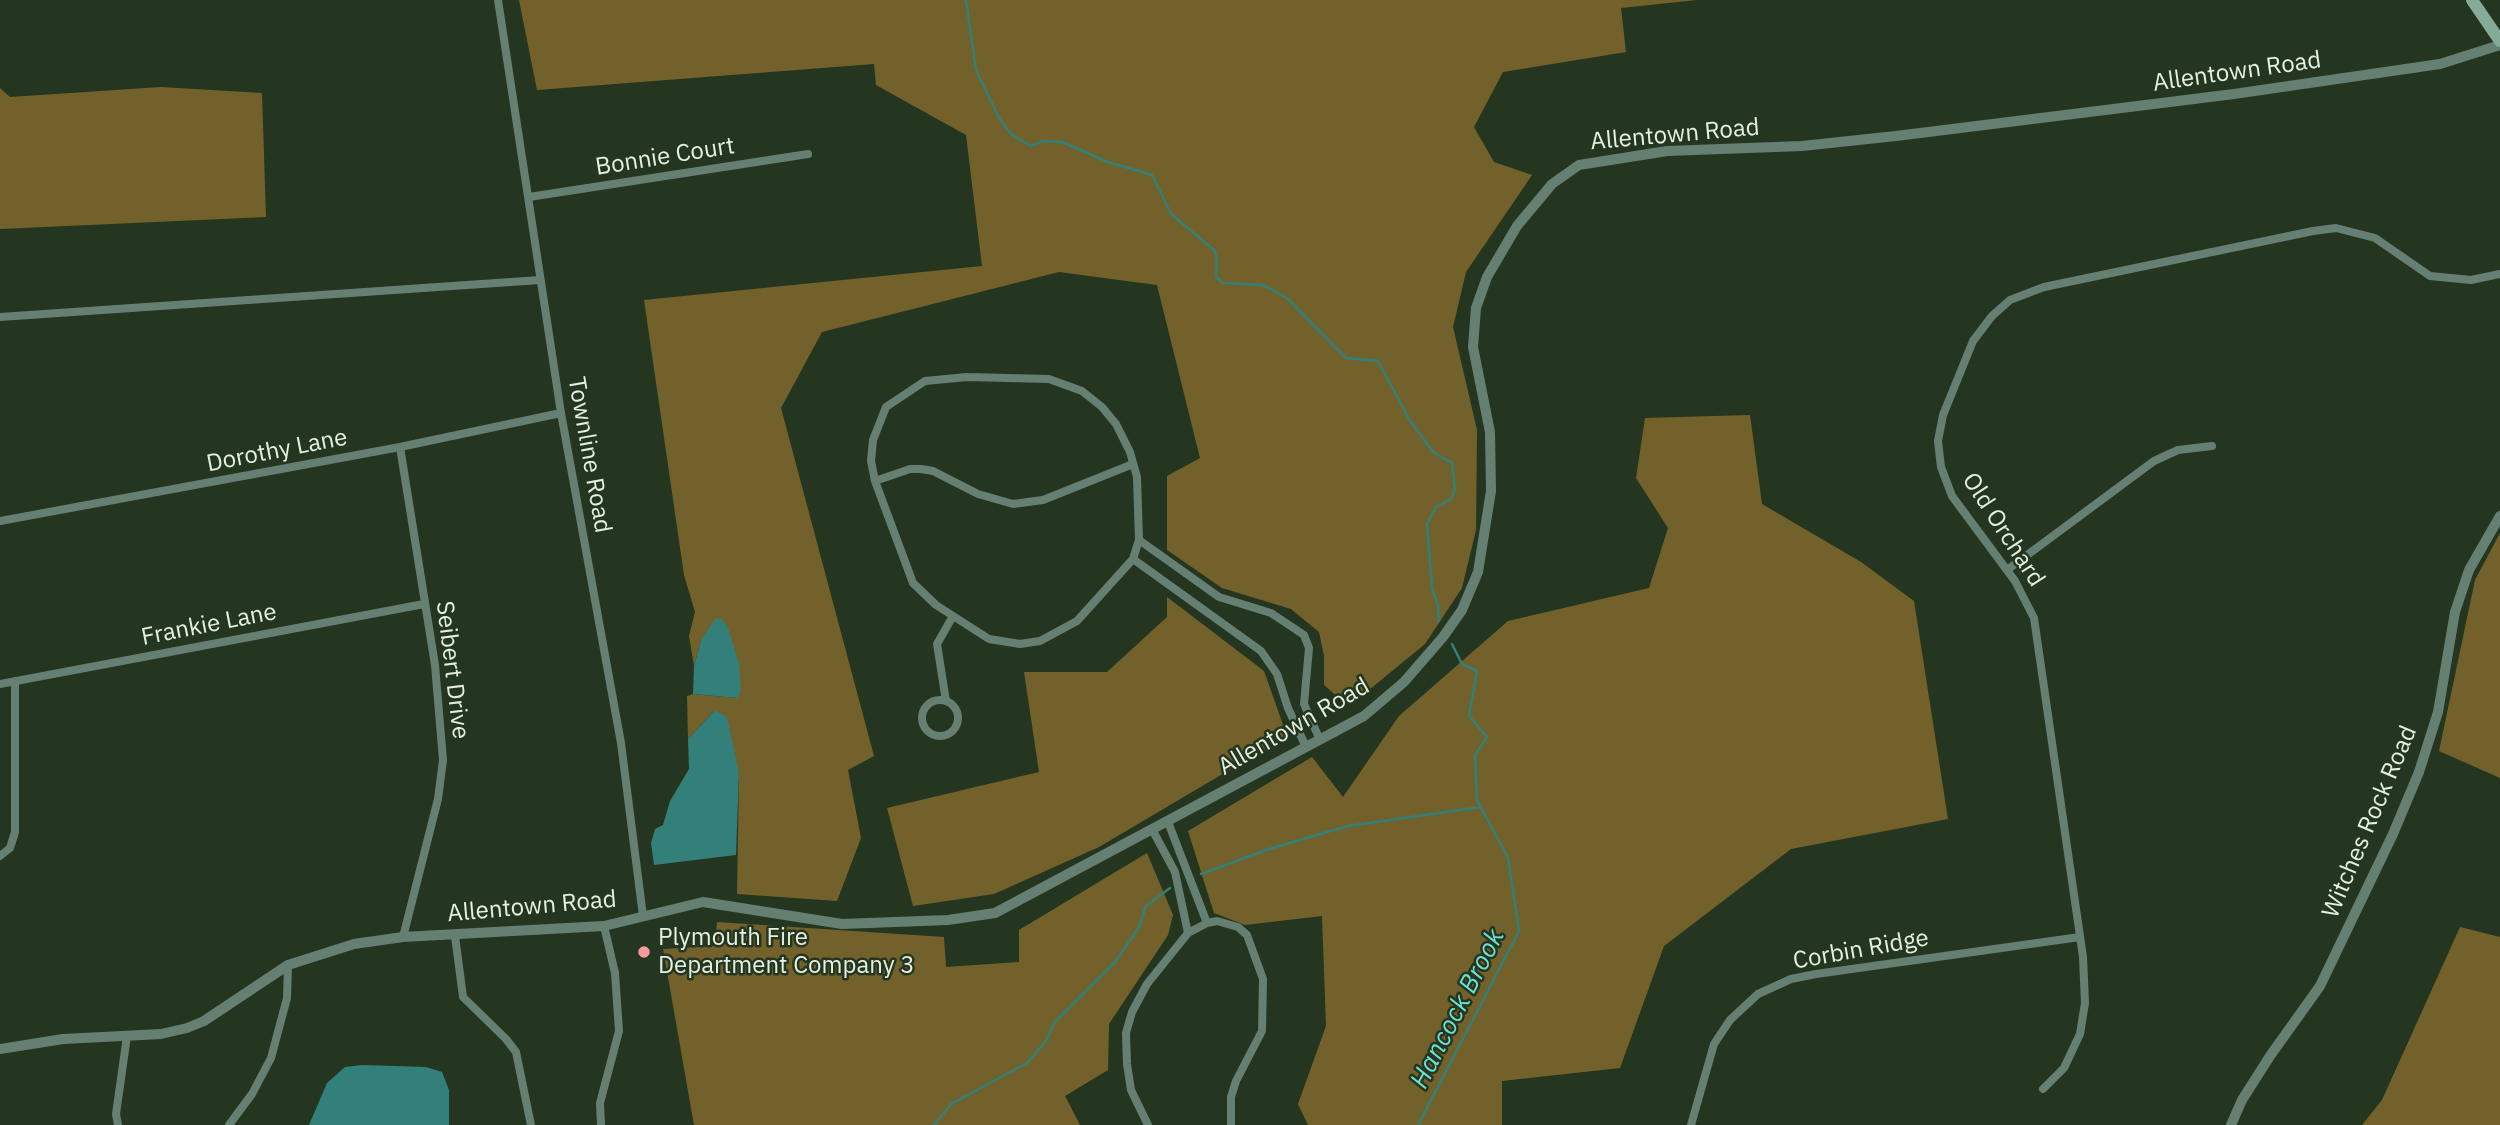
<!DOCTYPE html>
<html>
<head>
<meta charset="utf-8">
<style>
  body { margin:0 }
  canvas { display:block; background:#253620 }
</style>
</head>
<body>
<canvas width="2500" height="1125"></canvas>
<script>
const c = document.querySelector('canvas').getContext('2d');
c.lineJoin = 'round';
function fillPath(path, color) { c.fillStyle = color; c.fill(path, 'evenodd'); }
const poly = rows => new Path2D(rows.map(r => 'M' + r).join(''));
function trace(path, color, width, dash) { c.strokeStyle = color; c.lineWidth = width; c.lineCap = dash ? 'butt' : 'round'; c.setLineDash(dash || []); c.stroke(path); }
function label(font, color, halo, rows, align = 'center') {
  c.font = font + ' "IBM Plex Sans",sans-serif'; c.lineWidth = 5; c.setLineDash([]); c.textBaseline = 'middle'; c.strokeStyle = halo; c.fillStyle = color; for (const [text, x, y, turn = 0] of rows) {
    c.save(); c.translate(x, y); c.rotate((+turn || 0) * Math.PI / 180); c.textAlign = isNaN(turn) ? turn : align; if (halo) c.strokeText(text, 0, 0); c.fillText(text, 0, 0); c.restore();
  }
}
fillPath(poly([
  [519,0,1697,0,1621,8,1626,52,1503,72,1474,127,1494,162,1532,175,1466,272,1453,327,1477,430,1476,530,1462,588,1425,644,1358,699,1340,699,1324,685,1324,656,1319,632,1291,609,1222,588,1167,550,1167,476,1200,458,1157,285,1059,272,822,332,781,408,874,756,848,770,861,838,837,901,737,894,739,773,715,710,688,739,687,696,693,694,737,698,701,640,694,666,689,636,695,612,684,575,644,300,982,266,966,135,876,85,874,64,537,90],
  [161,87,262,93,266,217,0,229,0,88,10,97],
  [1750,415,1762,504,1861,562,1914,601,1948,819,1791,849,1664,946,1620,1068,1502,1081,1502,1125,1308,1125,1298,1104,1326,1026,1322,916,1245,925,1214,913,1188,831,1312,757,1343,797,1399,716,1508,621,1649,588,1668,528,1636,478,1645,418],
  [2500,533,2500,778,2439,751,2475,580],
  [1167,597,1264,671,1287,736,1099,847,994,894,913,906,887,808,1039,772,1024,672,1107,672,1167,617],
  [1147,853,1173,915,1168,935,1109,1024,1108,1070,1065,1096,1080,1125,694,1125,663,949,715,946,717,922,944,937,946,967,1019,962,1019,930],
  [2460,927,2500,937,2500,1125,2362,1125,2382,1100]
]), '#73612b');
fillPath(poly([
  [716,618,722,619,728,628,739,663,741,690,737,698,693,694,694,666,701,640],
  [715,710,727,717,739,773,736,855,654,865,651,843,655,829,663,825,670,801,689,769,688,739],
  [362,1065,426,1067,442,1072,449,1090,449,1125,309,1125,327,1083,345,1067]
]), '#328079');
trace(poly([
  [966,0,976,70,999,118,1012,135,1031,146,1043,141,1062,142,1108,162,1152,175,1171,214,1214,250,1217,259,1216,277,1223,283,1262,285,1273,290,1288,299,1346,358,1378,361,1409,419,1433,452,1452,463,1455,489,1451,499,1436,507,1427,524,1432,589,1438,605,1439,621],
  [1201,874,1269,849,1348,826,1481,807],
  [934,1125,951,1104,1027,1063,1046,1041,1054,1023,1115,962,1139,927,1146,906,1170,888],
  [1418,1125,1519,931,1508,858,1477,800,1475,755,1487,737,1469,716,1477,671,1462,664,1452,644]
]), '#328079', 2.5);
trace(poly([
  [498,0,561,413,621,743,643,916],
  [529,197,808,154],
  [0,317,540,280],
  [967,377,1049,379,1082,391,1102,407,1116,424,1130,452,1137,477,1139,540,1133,559,1077,621,1040,641,1020,644,989,639,936,605,913,583,875,481,871,461,873,440,886,407,925,381,967,377],
  [400,447,435,665,443,760,438,799,403,937],
  [875,481,910,469,921,469,933,471,978,494,1013,504,1043,500,1133,464],
  [0,521,400,447,561,413],
  [1139,540,1219,597,1271,613,1304,635,1309,648,1304,704,1320,740],
  [1133,559,1261,651,1277,674,1288,708,1306,747],
  [2007,570,2154,461,2178,450,2212,446],
  [0,684,424,604],
  '922 718a18 18 0 1 1 36 0a18 18 0 1 1-36 0Z',
  [946,701,937,644,953,616],
  [1168,822,1207,923],
  [1153,831,1175,872,1188,933],
  [0,856,10,848,15,832,15,681],
  [455,936,463,997,506,1039,516,1052,531,1125],
  [2043,1089,2064,1068,2080,1034,2085,1003,2083,957,2034,618,2015,581,1952,496,1941,467,1938,441,1943,415,1973,341,1992,316,2010,300,2044,287,2313,231,2336,228,2375,238,2430,276,2471,280,2500,274],
  [118,1125,116,1114,127,1036],
  [229,1125,252,1094,271,1058,287,998,288,965],
  [601,1125,600,1103,619,1031,615,973,604,926],
  [1148,1125,1131,1090,1127,1064,1126,1033,1132,1012,1147,984,1188,933,1207,923,1217,921,1238,927,1247,935,1263,979,1262,1031,1236,1081,1231,1097,1231,1125],
  [1691,1125,1714,1044,1730,1020,1758,994,1791,979,1816,974,2080,937]
]), '#667f73', 8);
trace(poly([
  [0,1049,63,1039,161,1034,187,1028,204,1021,288,965,354,944,403,937,604,926,703,902,842,924,948,920,995,913,1364,716,1404,682,1443,637,1462,610,1478,572,1491,491,1490,432,1473,347,1476,308,1487,277,1517,226,1552,184,1579,165,1667,151,1802,146,1896,136,2234,94,2440,64,2500,45],
  [2231,1125,2242,1100,2270,1056,2320,986,2393,834,2419,772,2438,712,2455,612,2469,570,2500,516]
]), '#667f73', 10);
trace(poly([
  [2472,0,2500,41]
]), '#84ab98', 12);
for (const [x, y, r, color] of [
  [644,952,7,"#f59b9e"]
]) { const dot = new Path2D(); dot.arc(x, y, r, 0, 2 * Math.PI); c.fillStyle = color; c.fill(dot); trace(dot, '#253620', 2.5); }
label('24px', '#e5f0e2', '#253620', [
  ["Allentown Road",2237,72,-8],
  ["Allentown Road",1675,135,-5],
  ["Bonnie Court",665,157,-9],
  ["Dorothy Lane",277,451,-11],
  ["Townline Road",589,455,80],
  ["Old Orchard",2003,530,57],
  ["Frankie Lane",209,625,-11],
  ["Seibert Drive",452,670,83],
  ["Allentown Road",1294,727,-30],
  ["Witches Rock Road",2370,822,-67],
  ["Allentown Road",532,907,-5],
  ["Corbin Ridge",1861,950,-10]
]);
label('24px', '#e5f0e2', '#253620', [
  ["Plymouth Fire",658,938],
  ["Department Company 3",658,966]
], 'left');
label('italic 26px', '#6de0d6', '#253620', [
  ["Hancock Brook",1458,1009,-63]
]);
</script>
</body>
</html>
